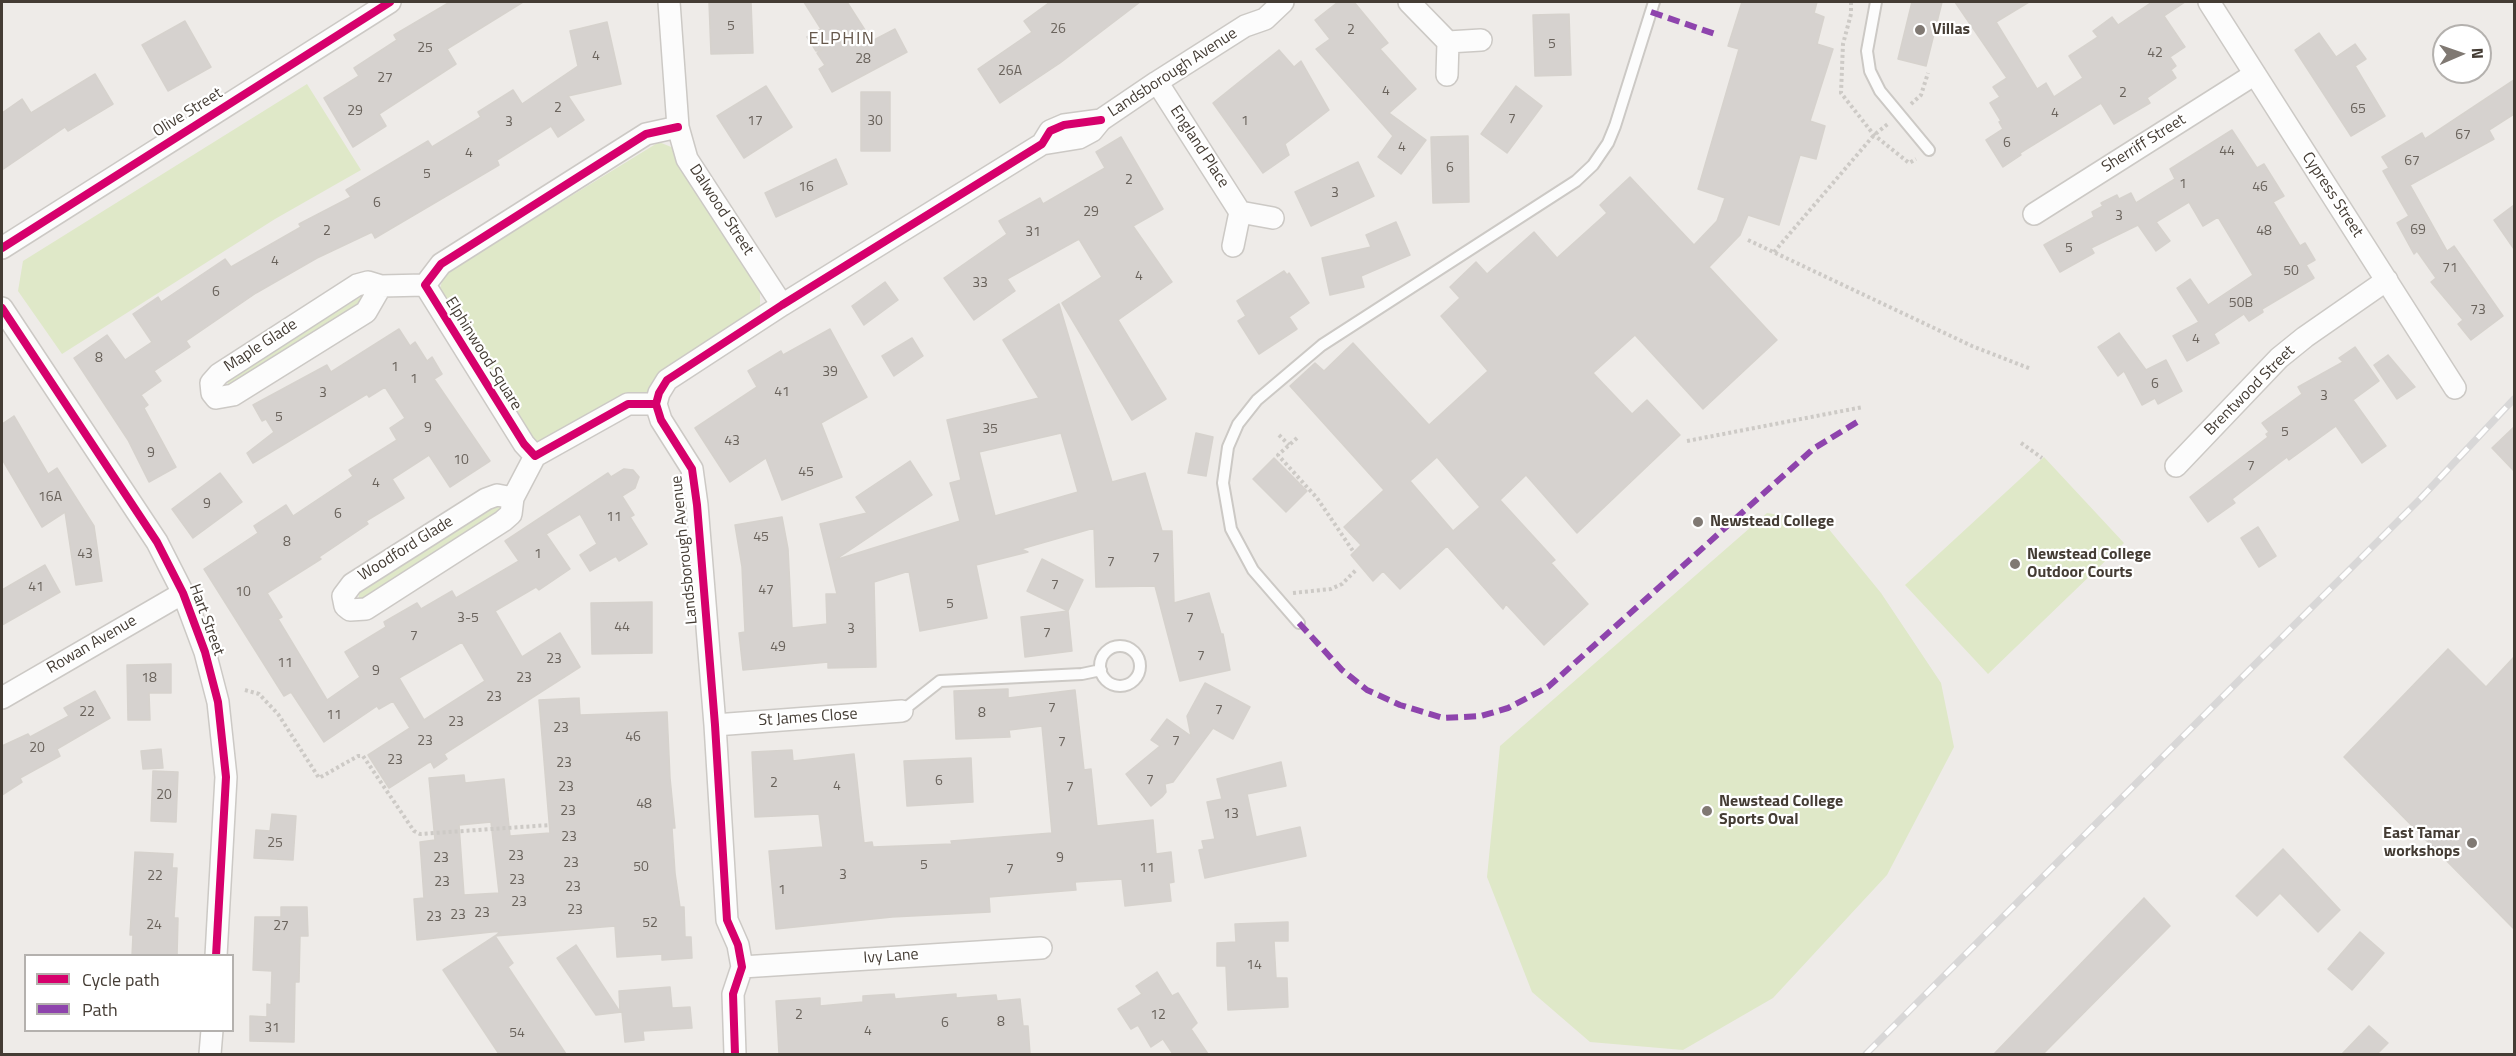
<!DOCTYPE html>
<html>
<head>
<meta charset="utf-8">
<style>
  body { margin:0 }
  #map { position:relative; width:2516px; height:1056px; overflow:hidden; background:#eeebe8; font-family:"Titillium Web",sans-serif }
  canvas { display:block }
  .frame { position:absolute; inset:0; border:3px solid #443c34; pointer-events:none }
  .legend { position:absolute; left:24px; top:954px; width:210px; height:78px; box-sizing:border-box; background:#fff; border:2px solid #b4b1ae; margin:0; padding:8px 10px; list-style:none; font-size:18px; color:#443c34 }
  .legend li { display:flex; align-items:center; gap:12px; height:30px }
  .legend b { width:30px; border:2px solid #b4b1ae }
  .north { position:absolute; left:2432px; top:24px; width:60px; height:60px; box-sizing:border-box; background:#fff; border:2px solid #b4b1ae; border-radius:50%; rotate:88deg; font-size:16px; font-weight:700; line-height:24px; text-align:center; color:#443c34 }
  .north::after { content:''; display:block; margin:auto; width:21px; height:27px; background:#807973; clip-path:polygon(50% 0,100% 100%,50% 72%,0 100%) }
</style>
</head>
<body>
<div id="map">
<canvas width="2516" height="1056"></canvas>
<div class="frame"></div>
<ul class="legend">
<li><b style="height:8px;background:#d6006c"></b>Cycle path</li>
<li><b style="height:8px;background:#8e44ad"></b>Path</li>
</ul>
<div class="north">N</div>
</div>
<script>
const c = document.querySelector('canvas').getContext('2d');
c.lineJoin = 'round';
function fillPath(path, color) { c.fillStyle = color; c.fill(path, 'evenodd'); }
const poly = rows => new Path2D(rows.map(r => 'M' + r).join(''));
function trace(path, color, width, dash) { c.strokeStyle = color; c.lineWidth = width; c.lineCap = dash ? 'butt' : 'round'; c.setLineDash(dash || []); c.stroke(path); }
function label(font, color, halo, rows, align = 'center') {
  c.font = font + ' "Titillium Web",sans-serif'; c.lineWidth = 4.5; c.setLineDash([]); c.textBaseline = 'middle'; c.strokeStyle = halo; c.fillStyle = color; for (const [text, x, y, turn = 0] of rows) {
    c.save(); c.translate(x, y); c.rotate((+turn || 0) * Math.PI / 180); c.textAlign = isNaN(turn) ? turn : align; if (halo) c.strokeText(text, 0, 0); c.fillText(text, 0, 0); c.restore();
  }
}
fillPath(poly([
  [307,84,361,170,275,219,62,354,18,291,23,261],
  [659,142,676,149,760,289,760,306,755,312,645,394,547,443,538,441,532,438,443,296,440,288,443,278,452,269],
  [368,292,372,297,227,387,228,380],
  [2044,457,2124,543,1988,674,1905,585],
  [499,504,504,509,365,602,358,600,360,590],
  [1767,513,1823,522,1881,593,1941,683,1954,747,1887,875,1773,998,1683,1050,1590,1042,1532,992,1487,877,1500,746]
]), '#dfe8c8');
const building = poly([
  [450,2,523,2,447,49,456,64,379,114,386,126,353,147,324,98,359,76,354,68,397,40,394,35,450,2],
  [709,2,751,2,753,53,711,54,709,2],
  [804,2,847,2,872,41,895,29,907,52,832,92,819,69,825,65,817,53,822,50,816,51,807,37,821,29,804,2],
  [1050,2,1140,2,1060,63,1000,103,978,69,1032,32,1024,21,1050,2],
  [1338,2,1354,2,1388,43,1380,49,1416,89,1389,113,1426,140,1401,174,1378,157,1393,136,1316,49,1330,39,1315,20,1338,2],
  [1742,2,1817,2,1814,13,1824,17,1817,44,1833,49,1810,121,1825,126,1816,159,1800,155,1779,225,1748,215,1740,235,1709,267,1777,340,1703,409,1635,335,1593,373,1632,414,1647,400,1680,435,1577,533,1526,475,1500,500,1555,560,1551,563,1588,604,1544,645,1506,604,1503,609,1447,546,1400,589,1383,571,1373,581,1351,555,1361,545,1344,527,1384,490,1290,386,1315,363,1324,371,1353,343,1429,425,1488,371,1441,316,1460,298,1450,287,1476,262,1487,274,1534,232,1557,258,1607,213,1600,205,1630,177,1694,245,1717,221,1725,198,1698,189,1739,49,1728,46,1742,2],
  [1437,457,1480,507,1453,531,1410,481,1437,457],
  [1912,2,1942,2,1926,66,1898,59,1912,2],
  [1955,2,2029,2,1996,22,2037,89,2046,83,2054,97,2083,78,2069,56,2098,37,2093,31,2112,17,2118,25,2152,2,2185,2,2164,16,2185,47,2170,57,2176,66,2171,70,2176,78,2147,98,2150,103,2114,124,2101,103,2020,153,2021,155,2003,167,1986,140,2003,129,1999,122,2001,121,1990,103,2000,97,1993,87,2007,78,1955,2],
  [1569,14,1571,75,1535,76,1533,15,1569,14],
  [185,21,211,67,168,91,142,45,185,21],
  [607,22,621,84,568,96,584,120,558,137,551,126,497,160,499,165,375,238,372,232,317,258,256,293,186,341,190,347,154,371,161,381,141,395,148,405,144,408,176,467,149,482,128,440,74,358,107,335,125,360,152,342,133,314,158,297,161,302,225,259,231,267,301,227,299,224,351,197,346,190,428,141,432,147,481,117,478,112,513,90,522,104,578,66,570,31,607,22],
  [2319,33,2336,57,2355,44,2366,59,2355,66,2385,116,2351,136,2295,50,2319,33],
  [1279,50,1294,67,1301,61,1329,110,1285,144,1289,155,1263,173,1213,103,1279,50],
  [95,74,113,104,68,131,65,127,2,170,2,113,22,99,31,113,95,74],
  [2514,80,2514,114,2489,130,2494,139,2410,185,2447,251,2454,246,2503,316,2471,340,2458,324,2463,320,2431,282,2436,278,2417,251,2414,254,2397,223,2409,216,2383,171,2389,168,2382,157,2422,133,2425,139,2514,80],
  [766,86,792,127,744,158,717,116,766,86],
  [1516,86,1542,106,1507,153,1481,134,1516,86],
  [861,92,890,92,890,151,861,151,861,92],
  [2232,130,2257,168,2264,164,2284,196,2273,202,2300,246,2305,243,2315,260,2306,265,2314,278,2262,309,2263,312,2249,321,2244,314,2214,334,2219,343,2187,361,2173,336,2199,322,2177,288,2190,279,2208,305,2253,275,2218,217,2203,226,2189,202,2156,222,2170,241,2156,251,2138,225,2091,248,2094,253,2060,272,2044,245,2094,217,2092,212,2103,206,2101,203,2117,195,2119,199,2131,193,2136,203,2175,179,2170,169,2232,130],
  [1468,136,1469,202,1433,203,1431,137,1468,136],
  [1121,137,1163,209,1133,226,1172,282,1118,320,1166,399,1132,420,1062,303,1102,277,1079,239,1007,279,1015,291,974,320,944,278,1007,234,999,221,1040,198,1043,204,1105,168,1096,152,1121,137],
  [836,159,847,184,776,217,765,193,836,159],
  [1358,162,1374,196,1311,226,1295,192,1358,162],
  [2514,205,2514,249,2494,220,2514,205],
  [1396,222,1410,255,1361,276,1364,287,1330,295,1322,258,1371,247,1366,235,1396,222],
  [1284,271,1287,275,1289,273,1309,303,1289,317,1297,329,1259,354,1238,321,1246,316,1237,301,1284,271],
  [885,282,898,300,864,325,852,306,885,282],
  [1059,304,1112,482,1145,473,1162,531,1172,531,1174,603,1209,593,1221,634,1223,634,1230,670,1180,681,1155,586,1096,587,1094,528,1021,549,1028,552,976,565,987,618,920,631,909,571,874,582,876,667,828,668,828,662,743,670,739,633,745,632,742,567,735,525,782,517,788,549,792,628,827,624,826,594,837,594,820,524,867,513,856,497,910,461,932,495,835,560,960,521,950,483,961,480,947,420,1039,398,1003,340,1059,304],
  [1061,433,1078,492,995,516,979,452,1061,433],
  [399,329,410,346,415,342,427,361,432,357,442,374,434,379,490,461,450,487,429,455,392,479,404,498,366,521,368,524,319,557,321,559,267,593,282,617,278,619,327,700,360,677,345,652,386,627,384,622,417,603,421,609,452,591,456,598,519,561,505,541,608,473,611,477,624,469,633,470,639,477,635,488,622,496,634,515,630,517,647,544,619,561,616,556,590,571,580,555,597,544,580,514,546,534,570,569,539,590,536,587,495,611,522,657,560,633,580,667,444,754,447,759,434,768,431,762,428,763,389,788,368,755,410,728,393,701,379,709,377,706,324,742,291,692,284,696,204,569,258,533,254,526,286,505,293,516,353,476,349,470,397,440,390,428,405,418,385,387,369,397,367,394,253,463,247,453,274,432,266,419,262,421,253,405,327,365,331,372,399,329],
  [462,642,485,681,424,720,399,678,462,642],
  [830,329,867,397,821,423,842,477,782,500,766,458,730,482,695,428,757,387,748,371,781,351,783,355,830,329],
  [2119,333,2146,370,2166,360,2182,391,2158,404,2155,398,2142,405,2124,371,2118,376,2098,347,2119,333],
  [912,338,923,356,894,376,882,356,912,338],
  [2355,347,2379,381,2353,400,2386,446,2362,463,2336,426,2289,460,2287,457,2232,499,2235,503,2208,522,2190,497,2268,437,2266,434,2269,432,2262,423,2302,394,2298,387,2343,362,2339,358,2355,347],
  [2388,355,2415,387,2397,399,2374,365,2388,355],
  [14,416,48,474,57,468,94,526,102,581,76,585,65,512,42,527,2,459,2,424,14,416],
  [2514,427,2514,471,2492,448,2514,427],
  [1196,433,1213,437,1206,476,1188,473,1196,433],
  [1274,458,1307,491,1286,512,1253,479,1274,458],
  [220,473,242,502,193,538,172,509,220,473],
  [2258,527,2276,556,2259,567,2241,538,2258,527],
  [1042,559,1083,580,1068,611,1027,591,1042,559],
  [45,565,60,592,2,625,2,590,45,565],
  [652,602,652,653,592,654,591,603,652,602],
  [1068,611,1072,651,1025,657,1021,617,1068,611],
  [2448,649,2486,687,2514,657,2514,929,2344,757,2448,649],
  [171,664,171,693,149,693,150,720,128,720,127,665,171,664],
  [1205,683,1250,707,1233,739,1213,728,1173,782,1165,784,1166,792,1162,797,1151,806,1126,774,1160,746,1151,740,1167,719,1191,736,1187,716,1205,683],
  [1008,689,1008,698,1075,690,1084,770,1091,769,1097,826,1153,820,1156,854,1171,852,1174,882,1169,883,1171,901,1125,906,1122,879,1075,882,1076,890,989,897,990,912,892,917,776,929,769,851,823,847,819,814,755,817,752,752,792,750,793,761,854,754,864,843,872,842,873,847,952,844,951,841,1052,833,1042,726,1009,730,1010,737,956,739,954,691,1008,689],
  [95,691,110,718,57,749,60,756,20,778,22,782,2,795,2,746,28,734,30,737,69,716,64,708,95,691],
  [579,698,580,715,667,712,670,778,675,828,672,828,675,873,680,907,684,907,685,937,691,937,692,958,662,960,662,954,617,957,615,926,495,936,501,931,417,940,414,899,424,898,420,842,435,840,429,778,464,775,465,783,504,779,510,836,550,833,539,700,579,698],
  [491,822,499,893,464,895,459,825,491,822],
  [161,749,163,768,143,769,141,751,161,749],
  [971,758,973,802,907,806,904,761,971,758],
  [1281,762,1286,786,1247,794,1256,837,1300,827,1306,856,1205,878,1199,850,1204,849,1202,841,1215,839,1207,802,1222,799,1217,779,1281,762],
  [153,771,178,772,176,822,151,821,153,771],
  [272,814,296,816,293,860,254,858,256,830,270,831,272,814],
  [2283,849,2340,910,2318,932,2280,893,2257,916,2236,896,2283,849],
  [135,852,173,854,172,868,177,868,174,918,178,918,177,956,132,956,133,935,130,935,135,852],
  [2144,898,2170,926,2043,1054,1994,1054,2144,898],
  [281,907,307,907,308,936,300,936,299,982,295,982,294,1042,250,1041,250,1016,267,1017,267,1004,271,1005,272,971,253,970,255,917,281,917,281,907],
  [1288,922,1288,941,1274,941,1276,978,1287,978,1288,1007,1228,1010,1226,966,1217,966,1217,943,1236,942,1235,924,1288,922],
  [2360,932,2384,953,2352,990,2328,969,2360,932],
  [495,936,513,963,508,967,566,1054,499,1054,443,970,495,936],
  [576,945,620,1012,619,991,670,987,672,1008,690,1007,692,1028,643,1031,644,1040,625,1042,622,1012,596,1015,557,958,576,945],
  [1157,972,1172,996,1178,993,1197,1023,1191,1029,1208,1054,1173,1054,1163,1039,1151,1047,1138,1025,1131,1029,1118,1009,1142,994,1136,986,1157,972],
  [894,994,895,999,956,994,956,998,996,995,997,1001,1020,999,1023,1026,1028,1026,1030,1054,779,1054,776,1001,820,998,820,1006,863,1002,863,996,894,994],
  [2369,1026,2388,1043,2377,1054,2342,1054,2369,1026]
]);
fillPath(building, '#d6d2cf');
trace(building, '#d6d2cd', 1.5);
const lane = poly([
  [1876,2,1867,51,1870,71,1880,91,1929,150],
  [1299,623,1253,570,1231,529,1223,483,1228,447,1238,424,1257,400,1322,345,1576,181,1593,165,1608,143,1615,126,1654,2],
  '1100 666a20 20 0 1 1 40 0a20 20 0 1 1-40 0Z',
  [902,711,940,681,1082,674,1101,670]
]);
const street = poly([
  [669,2,678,127,687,159,782,305],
  [1409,2,1448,42,1481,40],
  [2209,2,2455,388],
  [1447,75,1448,42],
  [1157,82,1240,212,1233,246],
  [1042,144,1079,138,1092,131,1101,120,1157,82,1245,26,1265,19,1283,2],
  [1240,212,1273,218],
  [2034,214,2255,74],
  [2,248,390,2],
  [381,286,366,312,233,395,216,398,212,393,211,383,219,374,357,285,368,282,381,286,425,285],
  [2,308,157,542,183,593,205,652,218,702,226,777,216,956],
  [656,404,628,404,535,456,524,444,425,285,441,264,646,134,678,127],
  [2176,466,2279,358,2305,337,2387,280],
  [513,498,497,495,486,499,352,584,343,596,345,606,350,610,366,609,503,521,511,514,513,498,535,456],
  [2,698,183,593],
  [715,725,902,711],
  [742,967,1041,948],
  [210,1054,212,1030],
  [735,1054,733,994,742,967,738,945,727,920,715,725,697,505,692,469,661,420,656,404,659,393,667,380,782,305,1042,144,1050,131,1064,125,1101,120]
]);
trace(lane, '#ccc9c5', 14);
trace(street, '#ccc9c5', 24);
trace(poly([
  [1851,2,1851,14,1843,44,1841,93,1874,135,1909,163,1916,159],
  [1911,104,1921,95,1928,73],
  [1748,240,1972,346,2031,369],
  [1774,252,1874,135,1889,123],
  [1279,435,1289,445],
  [1297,438,1278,455,1317,498,1353,551],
  [1687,441,1863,407],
  [2021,443,2042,458],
  [1293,593,1331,589,1342,584,1356,570],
  [245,690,259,694,278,714,319,778,358,756,363,756,414,831,420,834,550,825]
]), '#cdcac6', 4, [3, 3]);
trace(lane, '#fcfcfc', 10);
trace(street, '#fcfcfc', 21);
const rail = poly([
  [1866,1054,2420,499,2514,399]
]);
trace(rail, '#d8d7d7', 7);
trace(rail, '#fff', 4.5, [14]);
trace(poly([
  [1651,12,1715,34],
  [1299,623,1342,670,1367,690,1400,705,1443,718,1481,716,1508,708,1548,687,1813,449,1862,419]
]), '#8e44ad', 6, [12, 6]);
trace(poly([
  [2,248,390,2],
  [2,308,157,542,183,593,205,652,218,702,226,777,216,956],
  [656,404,628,404,535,456,524,444,425,285,441,264,646,134,678,127],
  [735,1054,733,994,742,967,738,945,727,920,715,725,697,505,692,469,661,420,656,404,659,393,667,380,782,305,1042,144,1050,131,1064,125,1101,120]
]), '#d6006c', 8);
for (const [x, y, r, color] of [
  [1920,30,6,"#807973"],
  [1698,522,6,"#807973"],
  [2015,564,6,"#807973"],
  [1707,811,6,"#807973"],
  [2472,843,6,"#807973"]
]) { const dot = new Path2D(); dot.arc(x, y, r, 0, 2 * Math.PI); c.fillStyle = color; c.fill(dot); trace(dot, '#fff', 2); }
label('14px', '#6a635c', null, [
  ["5",731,27],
  ["26",1058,30],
  ["2",1351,31],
  ["5",1552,45],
  ["25",425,49],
  ["42",2155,54],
  ["4",596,57],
  ["28",863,60],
  ["26A",1010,72],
  ["27",385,79],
  ["4",1386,92],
  ["2",2123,94],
  ["2",558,109],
  ["65",2358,110],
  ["29",355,112],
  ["4",2055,114],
  ["7",1512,120],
  ["17",755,122],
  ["30",875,122],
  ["1",1245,122],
  ["3",509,123],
  ["67",2463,136],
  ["6",2007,144],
  ["4",1402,148],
  ["44",2227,152],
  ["4",469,154],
  ["67",2412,162],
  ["6",1450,169],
  ["5",427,175],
  ["2",1129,181],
  ["1",2183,185],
  ["16",806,188],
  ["46",2260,188],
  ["3",1335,194],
  ["6",377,204],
  ["29",1091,213],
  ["3",2119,217],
  ["69",2418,231],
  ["2",327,232],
  ["48",2264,232],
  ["31",1033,233],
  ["5",2069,249],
  ["4",275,262],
  ["71",2450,269],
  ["50",2291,272],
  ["4",1139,277],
  ["33",980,284],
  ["6",216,293],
  ["50B",2241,304],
  ["73",2478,311],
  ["4",2196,340],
  ["8",99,359],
  ["1",395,368],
  ["39",830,373],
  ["1",414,380],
  ["6",2155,385],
  ["41",782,393],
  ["3",323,394],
  ["3",2324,397],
  ["5",279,418],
  ["9",428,429],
  ["35",990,430],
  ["5",2285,433],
  ["43",732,442],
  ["9",151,454],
  ["10",461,461],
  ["7",2251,467],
  ["45",806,473],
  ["4",376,484],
  ["16A",50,498],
  ["9",207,505],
  ["6",338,515],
  ["11",614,518],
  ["45",761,538],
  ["8",287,543],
  ["43",85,555],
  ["1",538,555],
  ["7",1156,559],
  ["7",1111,563],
  ["7",1055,586],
  ["41",36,588],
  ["47",766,591],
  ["10",243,593],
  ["5",950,605],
  ["3-5",468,619],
  ["7",1190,619],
  ["44",622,628],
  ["3",851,630],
  ["7",1047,634],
  ["7",414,637],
  ["49",778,648],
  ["7",1201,657],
  ["23",554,660],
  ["11",285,664],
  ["9",376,672],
  ["18",149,679],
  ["23",524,679],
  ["23",494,698],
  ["7",1052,709],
  ["7",1219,711],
  ["22",87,713],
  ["8",982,714],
  ["11",334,716],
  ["23",456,723],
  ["23",561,729],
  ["46",633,738],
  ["23",425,742],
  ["7",1176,742],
  ["7",1062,743],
  ["20",37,749],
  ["23",395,761],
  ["23",564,764],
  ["7",1150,781],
  ["6",939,782],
  ["2",774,784],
  ["4",837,787],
  ["23",566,788],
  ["7",1070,788],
  ["20",164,796],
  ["48",644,805],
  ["23",568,812],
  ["13",1231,815],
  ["23",569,838],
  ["25",275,844],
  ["23",516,857],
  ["23",441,859],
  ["9",1060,859],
  ["23",571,864],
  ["5",924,866],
  ["50",641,868],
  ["11",1147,869],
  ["7",1010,870],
  ["3",843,876],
  ["22",155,877],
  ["23",517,881],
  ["23",442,883],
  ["23",573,888],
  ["1",782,891],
  ["23",519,903],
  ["23",575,911],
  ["23",482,914],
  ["23",458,916],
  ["23",434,918],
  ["52",650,924],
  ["24",154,926],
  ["27",281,927],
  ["14",1254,966],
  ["2",799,1016],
  ["12",1158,1016],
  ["8",1001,1023],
  ["6",945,1024],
  ["31",272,1029],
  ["4",868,1032],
  ["54",517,1034]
]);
label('bold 16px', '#443c34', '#fff', [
  ["Villas",1932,30],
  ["Newstead College",1710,522],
  ["Newstead College",2027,555],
  ["Outdoor Courts",2027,573],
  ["Newstead College",1719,802],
  ["Sports Oval",1719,820],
  ["East Tamar",2460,834,"right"],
  ["workshops",2460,852,"right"]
], 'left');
label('16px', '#443c34', '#fff', [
  ["Landsborough Avenue",1173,73,-33],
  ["Olive Street",188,113,-32],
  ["Sherriff Street",2144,144,-32],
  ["England Place",1199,147,57],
  ["Cypress Street",2332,195,57],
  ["Dalwood Street",721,210,57],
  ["Maple Glade",261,346,-33],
  ["Elphinwood Square",483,354,58],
  ["Brentwood Street",2250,391,-45],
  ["Woodford Glade",406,549,-32],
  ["Landsborough Avenue",685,550,-96],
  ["Hart Street",206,620,70],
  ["Rowan Avenue",92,645,-30],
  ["St James Close",808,718,-4],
  ["Ivy Lane",891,957,-4]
]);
c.letterSpacing = '1.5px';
label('18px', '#66584c', '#fff', [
  ["ELPHIN",842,40]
]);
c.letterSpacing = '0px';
</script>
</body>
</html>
